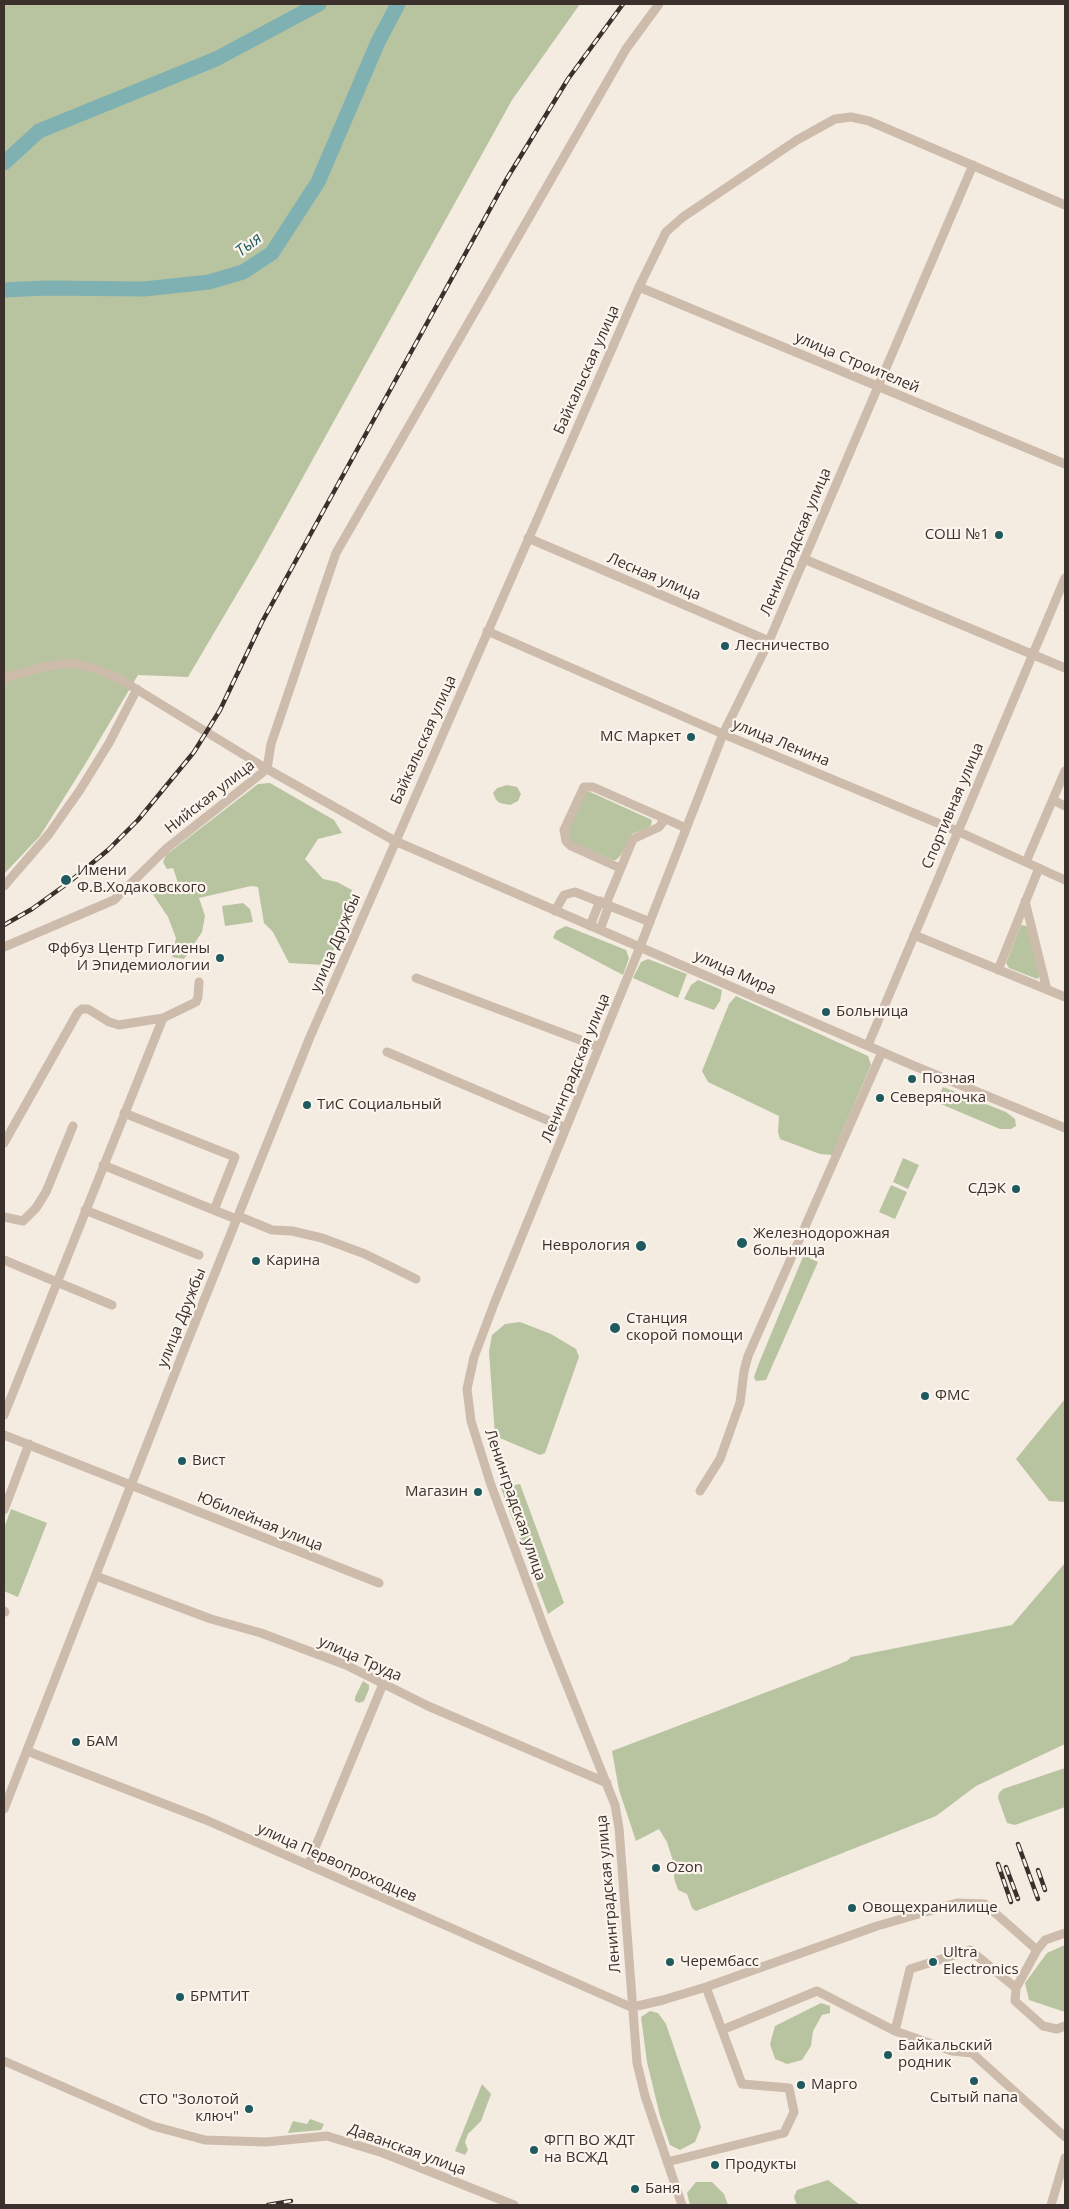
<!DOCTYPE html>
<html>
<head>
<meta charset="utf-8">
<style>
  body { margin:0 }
  #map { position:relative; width:1069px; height:2209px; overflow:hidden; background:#f4ebe1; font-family:"Open Sans",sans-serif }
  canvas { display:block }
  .frame { position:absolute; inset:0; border:5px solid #3b302b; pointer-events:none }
</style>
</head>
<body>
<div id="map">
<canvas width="1069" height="2209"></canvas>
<div class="frame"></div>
</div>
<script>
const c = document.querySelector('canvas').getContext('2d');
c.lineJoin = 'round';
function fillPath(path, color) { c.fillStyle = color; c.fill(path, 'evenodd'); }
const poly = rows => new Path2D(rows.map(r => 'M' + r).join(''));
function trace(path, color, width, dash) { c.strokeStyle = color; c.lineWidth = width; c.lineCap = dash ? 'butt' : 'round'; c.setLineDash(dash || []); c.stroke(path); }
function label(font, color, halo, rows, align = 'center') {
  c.font = font + ' "Open Sans",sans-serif'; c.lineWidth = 4.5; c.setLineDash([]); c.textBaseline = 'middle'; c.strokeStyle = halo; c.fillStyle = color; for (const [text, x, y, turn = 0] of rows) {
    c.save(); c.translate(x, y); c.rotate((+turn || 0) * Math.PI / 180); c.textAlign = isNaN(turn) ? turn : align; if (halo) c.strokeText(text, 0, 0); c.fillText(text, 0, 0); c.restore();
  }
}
fillPath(poly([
  [4,4,580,4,512,100,257,560,188,677,138,675,84,766,40,836,4,874],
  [270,783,334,820,342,833,318,839,305,859,323,879,337,882,352,890,348,919,333,951,324,965,289,963,273,932,264,923,258,887,251,886,199,898,205,916,202,932,184,959,172,957,176,938,168,917,152,893,158,887,178,883,173,868,167,869,163,862,166,855,258,784],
  [507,785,517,787,521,794,518,801,510,805,500,803,496,800,493,793,497,788],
  [588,791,652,820,651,825,648,828,632,834,621,855,616,860,613,860,571,842,568,836,568,827,586,792],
  [243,903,250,909,253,922,225,926,222,906],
  [1021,925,1027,926,1040,976,1037,979,1009,968,1006,963],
  [566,926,626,950,629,958,623,975,553,938,556,931],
  [648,959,687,974,678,998,633,978,641,962],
  [698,980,722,990,720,1001,714,1010,684,999,691,985],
  [736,996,868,1056,871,1065,832,1155,820,1154,780,1139,778,1132,779,1116,708,1082,702,1071,729,1004],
  [943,1087,1006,1112,1015,1119,1016,1126,1011,1129,1000,1129,936,1102],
  [903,1158,919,1165,908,1189,893,1182],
  [891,1185,907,1192,895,1219,879,1212],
  [807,1247,812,1249,809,1258,818,1262,766,1380,756,1381,754,1377,759,1363],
  [520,1322,551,1334,576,1349,579,1357,545,1453,540,1455,495,1436,489,1352,492,1335,505,1324],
  [1065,1399,1065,1502,1049,1501,1016,1459],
  [520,1484,564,1603,548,1614,501,1488],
  [11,1509,47,1523,18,1597,4,1591,4,1528],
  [1065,1563,1065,1744,976,1786,936,1816,696,1911,692,1908,687,1894,678,1890,674,1878,675,1867,667,1842,659,1829,636,1841,619,1790,612,1751,809,1676,847,1661,851,1657,1012,1625],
  [363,1681,369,1685,369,1689,364,1701,359,1703,355,1701,355,1697],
  [1065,1768,1065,1807,1015,1825,1007,1823,998,1798,999,1793,1003,1789],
  [1065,1945,1065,2012,1029,2000,1025,1983,1047,1953],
  [821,2003,830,2006,830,2013,822,2015,813,2031,811,2046,802,2060,787,2064,775,2059,770,2044,775,2026],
  [650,2011,658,2013,666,2024,701,2127,695,2142,680,2150,670,2145,660,2116,647,2062,641,2017],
  [482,2084,491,2094,481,2121,468,2134,465,2142,468,2150,465,2155,455,2151],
  [310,2119,324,2124,321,2130,288,2133,293,2121,307,2124],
  [828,2180,860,2205,797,2205,794,2197,797,2190],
  [696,2182,712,2182,724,2194,728,2205,690,2205,687,2193]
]), '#b8c4a0');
trace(poly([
  [4,163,39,131,216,59,319,4],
  [4,290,45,288,144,289,209,282,243,272,272,253,318,182,378,42,398,4]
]), '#7fb0b2', 15);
trace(poly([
  [639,287,1065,464],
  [528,538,769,641],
  [804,559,1065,668],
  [487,631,723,734,957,831,1065,880],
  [4,678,43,667,73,663,99,670,118,678,267,769,395,841,912,1065,1065,1128],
  [1053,800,1065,806],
  [1026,862,1065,771],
  [620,868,571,846,566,841,564,830,584,787,593,787,686,828],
  [4,886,49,834,80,790,109,743,137,689],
  [1025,901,1047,990],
  [606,904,633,839,659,827,665,819],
  [555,911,564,895,575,892,650,922],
  [590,926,600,901],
  [600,930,609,905],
  [914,935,1065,997],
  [4,947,114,900,167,848,267,769,271,744,336,553,626,49,659,4],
  [998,970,1039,868],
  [416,978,599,1047],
  [868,1045,1065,578],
  [387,1052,566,1128],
  [124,1113,235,1157,214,1210],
  [4,1143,78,1012,82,1009,88,1009,109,1022,119,1025,163,1018,196,1002,198,997,199,982],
  [103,1165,236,1219],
  [85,1210,199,1255],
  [238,1216,272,1230,292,1231,322,1238,365,1254,416,1279],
  [4,1217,23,1221,36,1208,46,1192,73,1126],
  [4,1260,112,1305],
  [4,1415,163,1018],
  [4,1435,379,1583],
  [700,1491,720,1459,740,1403,744,1371,748,1356,882,1052],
  [4,1510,29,1444],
  [96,1576,211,1619,261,1633,346,1665,428,1706,607,1783],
  [4,1611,5,1612],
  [27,1751,206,1820,633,2008],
  [4,1809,184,1350,310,1037,639,287,666,232,683,217,797,140,835,119,851,117,869,121,1065,205],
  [308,1865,383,1684],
  [706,1987,722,2030],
  [1016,1988,1015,2001,1043,2026,1057,2029,1065,2026],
  [633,2007,663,2000,706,1987,877,1926,957,1903,985,1904,1037,1950],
  [895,2031,952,2051,972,2053,1065,2137],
  [4,2061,153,2126,205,2140,266,2142,327,2136,383,2153,514,2205],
  [667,2162,784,2133,794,2112,789,2088,742,2084,722,2030,817,1991,895,2031,910,1969,970,1950,1016,1988,1037,1950,1045,1940,1065,1933],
  [682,2205,645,2096,637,2063,619,1828,615,1805,548,1638,491,1485,471,1421,467,1389,474,1357,494,1304,640,947,723,734,769,641,973,165],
  [1051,2205,1065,2158]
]), '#cdbbac', 9);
const rail = poly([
  [4,925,32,909,68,883,108,850,138,820,194,752,220,710,262,622,506,180,568,79,623,4],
  [1018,1844,1038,1899],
  [998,1864,1011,1902],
  [1006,1867,1018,1899],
  [1038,1870,1045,1890],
  [268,2205,291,2201]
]);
trace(rail, '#3b302b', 4.5);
trace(rail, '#fbf5ee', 2.5, [8]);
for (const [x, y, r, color] of [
  [999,535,5,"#1f5a5e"],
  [725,646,5,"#1f5a5e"],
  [691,737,5,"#1f5a5e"],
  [66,880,6,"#1f5a5e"],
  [220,958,5,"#1f5a5e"],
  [826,1012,5,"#1f5a5e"],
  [912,1079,5,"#1f5a5e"],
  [880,1098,5,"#1f5a5e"],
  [307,1105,5,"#1f5a5e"],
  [1016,1189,5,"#1f5a5e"],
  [742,1243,6,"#1f5a5e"],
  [641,1246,6,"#1f5a5e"],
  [256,1261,5,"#1f5a5e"],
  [615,1328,6,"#1f5a5e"],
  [925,1396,5,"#1f5a5e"],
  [182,1461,5,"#1f5a5e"],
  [478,1492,5,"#1f5a5e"],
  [76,1742,5,"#1f5a5e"],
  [656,1868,5,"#1f5a5e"],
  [852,1908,5,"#1f5a5e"],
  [670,1962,5,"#1f5a5e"],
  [933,1962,5,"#1f5a5e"],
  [180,1997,5,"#1f5a5e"],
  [888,2055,5,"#1f5a5e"],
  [974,2081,5,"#1f5a5e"],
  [801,2085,5,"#1f5a5e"],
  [249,2109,5,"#1f5a5e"],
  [534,2150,5,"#1f5a5e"],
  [715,2165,5,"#1f5a5e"],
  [635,2189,5,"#1f5a5e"]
]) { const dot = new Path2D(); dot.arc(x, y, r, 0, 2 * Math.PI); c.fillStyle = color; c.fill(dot); trace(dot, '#fbf5ee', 2); }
label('15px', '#3b302b', '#fbf5ee', [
  ["улица Строителей",857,363,23],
  ["Байкальская улица",587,370,-66],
  ["Ленинградская улица",796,542,-67],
  ["Лесная улица",654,577,23],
  ["Байкальская улица",424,740,-66],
  ["улица Ленина",781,743,22],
  ["Нийская улица",210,797,-38],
  ["Спортивная улица",953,806,-67],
  ["улица Дружбы",336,943,-67],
  ["улица Мира",735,973,24],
  ["Ленинградская улица",576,1068,-68],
  ["улица Дружбы",182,1318,-68],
  ["Ленинградская улица",515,1505,71],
  ["Юбилейная улица",260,1522,22],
  ["улица Труда",360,1659,24],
  ["улица Первопроходцев",337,1863,24],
  ["Ленинградская улица",609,1894,-95],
  ["Даванская улица",407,2150,20]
]);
label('15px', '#3b302b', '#fbf5ee', [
  ["СОШ №1",989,535,"right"],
  ["Лесничество",735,646],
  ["МС Маркет",681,737,"right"],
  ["Имени",77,871],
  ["Ф.В.Ходаковского",77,888],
  ["Ффбуз Центр Гигиены",210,949,"right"],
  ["И Эпидемиологии",210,966,"right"],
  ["Больница",836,1012],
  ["Позная",922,1079],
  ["Северяночка",890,1098],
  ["ТиС Социальный",317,1105],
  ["СДЭК",1006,1189,"right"],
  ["Железнодорожная",753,1234],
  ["больница",753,1251],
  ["Неврология",630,1246,"right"],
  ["Карина",266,1261],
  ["Станция",626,1319],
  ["скорой помощи",626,1336],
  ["ФМС",935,1396],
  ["Вист",192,1461],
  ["Магазин",468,1492,"right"],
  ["БАМ",86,1742],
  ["Ozon",666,1868],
  ["Овощехранилище",862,1908],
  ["Ultra",943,1953],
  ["Electronics",943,1970],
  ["Черембасс",680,1962],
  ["БРМТИТ",190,1997],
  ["Байкальский",898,2046],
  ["родник",898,2063],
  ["Марго",811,2085],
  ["Сытый папа",974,2098,"center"],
  ["СТО \"Золотой",239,2100,"right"],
  ["ключ\"",239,2117,"right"],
  ["ФГП ВО ЖДТ",544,2141],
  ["на ВСЖД",544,2158],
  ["Продукты",725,2165],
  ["Баня",645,2189]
], 'left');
label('italic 16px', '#1f5a5e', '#fbf5ee', [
  ["Тыя",249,245,-38]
]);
</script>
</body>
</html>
